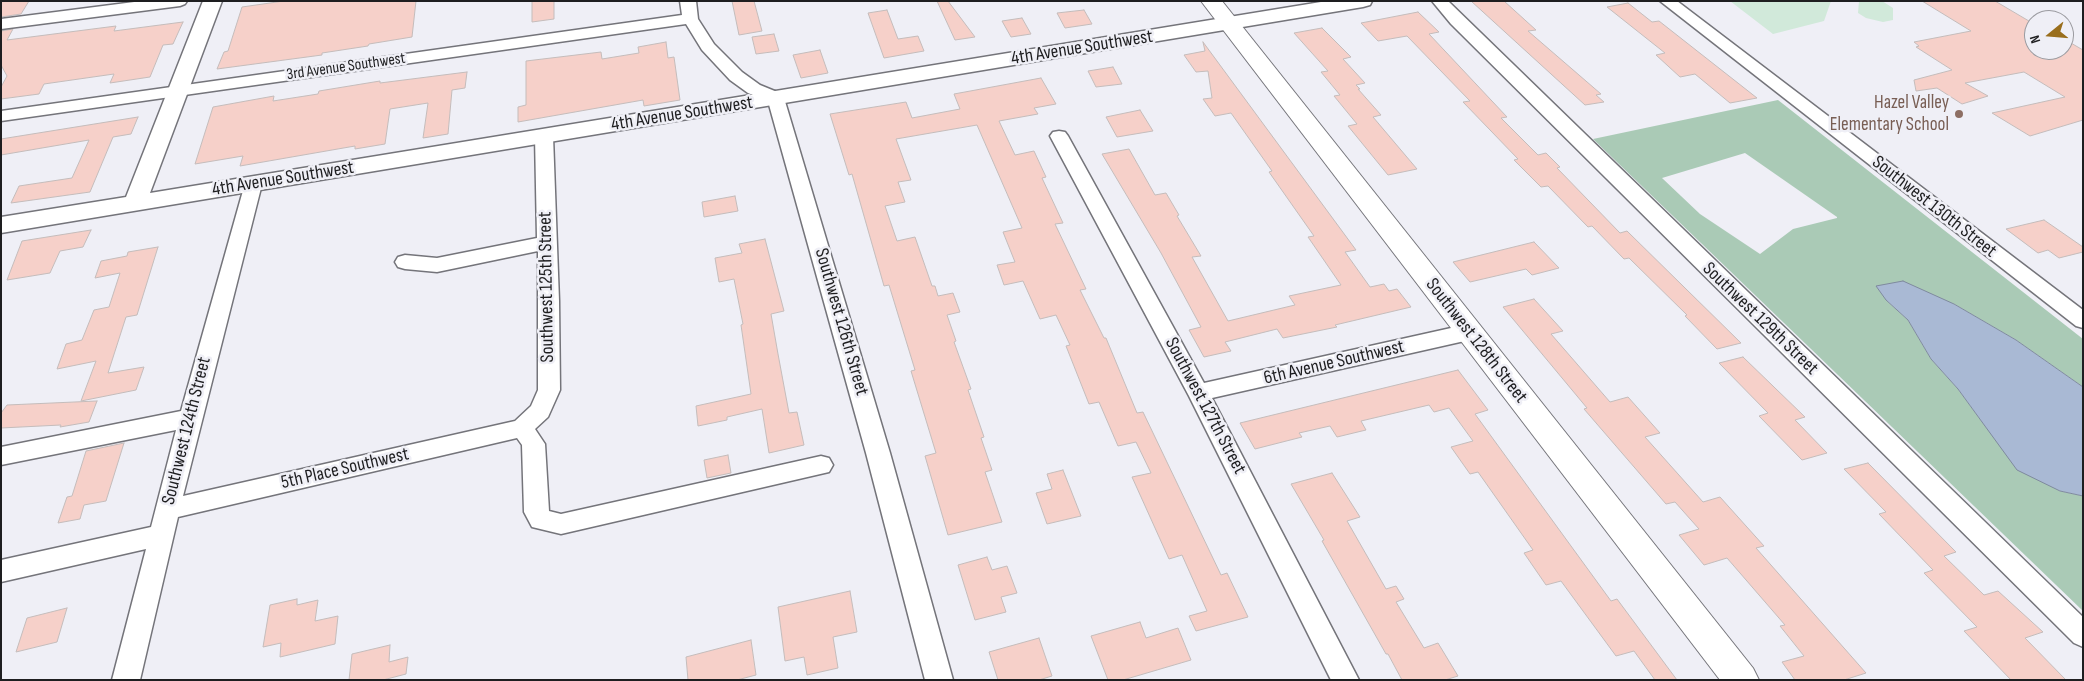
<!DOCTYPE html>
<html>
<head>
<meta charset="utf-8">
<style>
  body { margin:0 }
  #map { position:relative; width:2084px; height:681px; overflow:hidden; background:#efeff6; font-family:"Sofia Sans Condensed",sans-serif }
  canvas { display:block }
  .frame { position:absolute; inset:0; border:2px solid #1e1e20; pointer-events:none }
  .north { position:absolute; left:2024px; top:10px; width:50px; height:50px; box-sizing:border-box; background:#efeff6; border:1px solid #9b9ba0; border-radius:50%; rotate:253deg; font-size:14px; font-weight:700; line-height:20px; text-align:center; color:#1e1e20 }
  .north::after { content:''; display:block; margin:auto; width:18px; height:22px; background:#996e1c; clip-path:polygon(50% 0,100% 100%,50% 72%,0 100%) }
</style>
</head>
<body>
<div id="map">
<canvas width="2084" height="681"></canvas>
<div class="frame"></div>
<div class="north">N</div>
</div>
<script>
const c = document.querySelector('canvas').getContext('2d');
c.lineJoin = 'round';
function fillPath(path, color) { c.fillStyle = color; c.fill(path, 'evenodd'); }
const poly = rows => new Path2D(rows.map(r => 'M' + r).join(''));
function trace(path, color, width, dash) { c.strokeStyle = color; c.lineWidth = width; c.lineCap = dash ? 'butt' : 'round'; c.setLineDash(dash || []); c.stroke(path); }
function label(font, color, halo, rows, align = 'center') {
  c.font = font + ' "Sofia Sans Condensed",sans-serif'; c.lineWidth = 5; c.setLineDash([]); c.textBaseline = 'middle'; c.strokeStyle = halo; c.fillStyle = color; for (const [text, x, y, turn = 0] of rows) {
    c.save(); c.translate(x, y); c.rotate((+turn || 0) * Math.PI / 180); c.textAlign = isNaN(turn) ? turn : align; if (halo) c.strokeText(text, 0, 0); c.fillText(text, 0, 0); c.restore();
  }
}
fillPath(poly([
  [1730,1,1831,1,1824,21,1773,34],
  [1859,1,1882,1,1893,8,1893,20,1883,22,1866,18,1858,13]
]), '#d1e9da');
fillPath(poly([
  [1778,100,2083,339,2083,387,2016,340,1954,304,1886,300,1908,320,1931,359,1958,389,1986,427,2060,491,2083,496,2083,611,1593,139],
  [1745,153,1837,217,1837,218,1793,229,1760,254,1700,214,1662,178]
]), '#aacab6');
const water = poly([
  [1903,281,1954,304,2016,340,2083,387,2083,496,2060,491,2017,470,1958,389,1931,359,1908,320,1886,300,1876,286,1903,281]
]);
fillPath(water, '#a9b9d4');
trace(water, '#7f8a9e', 1);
const building = poly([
  [1,1,29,1,21,14,1,17,1,1],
  [284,1,416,1,412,37,369,44,368,46,322,53,322,55,217,69,224,52,228,51,242,7,284,1],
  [532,1,554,1,554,19,532,22,532,1],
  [732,1,754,1,762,31,739,35,732,1],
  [937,1,948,1,975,37,955,40,937,1],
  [1471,1,1504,1,1536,30,1528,31,1601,94,1596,95,1604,102,1585,105,1471,1],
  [1922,1,1995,1,2034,24,2034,50,2064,50,2064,39,2083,50,2083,120,2030,136,1992,113,2065,97,2024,72,1965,83,1988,96,1962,104,1937,88,1916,91,1914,80,1952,70,1916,47,1919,46,1914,42,1971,31,1922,1],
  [1628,3,1652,22,1659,21,1757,98,1730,103,1695,74,1680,77,1656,55,1665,53,1607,7,1628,3],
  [887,10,898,39,918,36,924,51,884,58,868,13,887,10],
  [1084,10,1092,24,1065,28,1057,13,1084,10],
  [1418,12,1439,32,1429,34,1507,117,1501,118,1538,155,1546,153,1560,167,1557,168,1620,233,1627,231,1741,343,1717,349,1685,316,1687,315,1629,258,1624,259,1592,226,1588,227,1548,186,1541,187,1514,160,1518,159,1463,102,1470,101,1407,36,1378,41,1361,23,1418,12],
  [1022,18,1031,34,1011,37,1002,21,1022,18],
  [183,22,173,44,163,45,150,77,110,83,114,74,44,84,39,94,1,99,1,87,7,76,1,65,1,31,13,29,7,40,116,26,114,31,183,22],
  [1322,28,1351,57,1343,59,1365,83,1356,85,1360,89,1358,89,1381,115,1373,117,1417,169,1388,175,1348,126,1357,124,1334,96,1340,95,1321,72,1328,71,1294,33,1322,28],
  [774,34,779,51,756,54,752,37,774,34],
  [666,42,668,58,674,57,680,100,644,106,643,100,518,122,518,107,526,105,526,61,601,52,602,59,639,53,638,47,666,42],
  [1203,42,1356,250,1345,252,1370,287,1384,284,1389,291,1397,289,1411,307,1335,325,1337,327,1283,338,1277,329,1225,342,1231,351,1204,357,1189,330,1201,327,1161,253,1102,154,1129,149,1155,195,1166,193,1179,215,1177,216,1201,256,1192,257,1228,321,1295,305,1289,296,1341,285,1308,237,1314,236,1269,172,1272,171,1231,113,1215,116,1203,99,1212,98,1208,71,1196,72,1184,55,1205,51,1203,42],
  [820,50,828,73,801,78,793,55,820,50],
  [1113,67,1122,84,1096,87,1088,71,1113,67],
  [467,72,465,88,452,90,448,134,423,138,428,103,390,109,385,144,355,149,355,146,240,166,243,156,195,164,213,107,274,96,273,101,318,94,319,91,380,81,380,83,467,72],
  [1041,78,1056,104,1034,108,1038,114,999,121,1015,155,1034,151,1046,177,1042,178,1063,223,1055,224,1086,289,1080,290,1104,338,1106,338,1137,413,1143,412,1221,575,1227,573,1248,617,1196,631,1189,616,1207,611,1182,555,1169,559,1132,477,1151,473,1136,442,1118,446,1099,402,1089,404,1066,346,1070,345,1056,315,1040,319,1023,281,1004,285,997,265,1015,262,1003,232,1022,228,977,125,896,139,911,180,898,182,905,202,885,206,897,241,915,237,932,286,935,286,938,296,953,293,960,312,947,315,956,341,954,342,971,389,968,390,984,437,981,438,992,470,985,472,1002,522,948,535,925,456,936,453,911,371,915,370,889,285,884,286,852,174,849,175,830,114,906,102,912,118,960,109,954,94,1041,78],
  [1140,110,1153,131,1117,137,1106,117,1140,110],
  [138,117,131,134,113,137,90,192,11,203,19,186,72,178,89,140,1,155,1,139,138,117],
  [735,196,738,211,704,217,702,202,735,196],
  [2044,220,2083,247,2083,252,2059,258,2048,250,2038,253,2006,229,2044,220],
  [91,230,83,247,60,251,50,273,7,280,22,241,91,230],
  [765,239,784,311,771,314,778,354,789,413,797,412,804,445,769,453,762,409,727,417,727,420,698,426,696,406,751,394,741,325,743,324,734,279,719,282,715,258,742,253,739,244,765,239],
  [1534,242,1559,268,1532,275,1526,269,1470,282,1453,262,1534,242],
  [158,247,137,315,126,317,108,373,144,367,136,390,81,401,96,361,57,369,66,344,82,340,94,310,109,307,120,273,95,278,101,261,127,256,128,252,158,247],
  [1534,299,1563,331,1551,334,1610,402,1628,397,1660,433,1645,437,1703,502,1720,497,1764,546,1756,548,1866,673,1844,680,1795,680,1782,662,1804,656,1780,626,1785,625,1727,558,1704,565,1679,535,1699,529,1675,502,1666,504,1584,409,1587,408,1503,307,1534,299],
  [1743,357,1805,417,1795,420,1827,453,1802,460,1759,416,1768,413,1719,363,1743,357],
  [1458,370,1488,410,1475,414,1611,601,1617,599,1677,680,1655,680,1634,651,1616,656,1561,581,1546,585,1524,553,1533,550,1478,472,1470,474,1451,447,1473,441,1449,408,1434,412,1429,405,1361,421,1366,430,1337,437,1330,426,1299,433,1302,437,1255,449,1240,423,1458,370],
  [97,401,89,422,60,427,61,425,1,428,1,413,7,405,97,401],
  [124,443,106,501,84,505,80,519,58,523,67,497,72,496,86,451,124,443],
  [728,455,731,473,707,478,704,460,728,455],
  [1868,463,1956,552,1944,556,1984,595,1998,591,2043,632,2025,638,2066,680,2011,680,1964,631,1977,627,1924,573,1933,570,1879,514,1886,512,1844,469,1868,463],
  [1063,470,1081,516,1047,524,1036,493,1052,489,1047,474,1063,470],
  [1332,473,1360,517,1347,521,1386,589,1396,586,1404,599,1396,602,1424,648,1438,643,1458,676,1445,680,1402,680,1388,654,1386,654,1322,541,1324,540,1291,484,1332,473],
  [987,557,992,570,1007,566,1017,593,1001,597,1006,612,975,620,958,565,987,557],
  [850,591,857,632,833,637,838,668,807,675,804,657,785,661,778,607,850,591],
  [297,599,297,605,318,600,315,621,338,616,335,644,280,657,281,643,263,647,270,605,297,599],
  [67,608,57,642,16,652,27,618,67,608],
  [1140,622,1146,638,1178,628,1191,660,1123,680,1108,680,1091,636,1140,622],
  [1039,638,1052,676,1039,680,998,680,989,652,1039,638],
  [751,640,756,675,737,680,688,680,686,657,751,640],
  [390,645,389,662,408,657,406,674,383,680,349,680,352,654,390,645]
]);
fillPath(building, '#f6d0c9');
trace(building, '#c4bcbb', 1);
const minor = poly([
  [142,1,187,1,185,4,180,6,1,29,1,19,142,1],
  [680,1,696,1,698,19,714,44,742,72,760,85,782,94,784,98,890,453,953,680,925,680,866,453,768,101,748,93,730,80,702,50,686,24,1,121,1,111,682,15,680,1],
  [1432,1,1448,1,2083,617,2083,647,2074,643,1451,24,1432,1],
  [1660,1,1677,1,2083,310,2083,328,2076,326,1660,1],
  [544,131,550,132,553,136,559,301,560,390,548,417,535,429,545,444,549,511,561,514,821,456,829,458,833,465,829,472,561,534,532,527,524,512,522,445,517,438,178,517,140,680,112,680,146,549,1,582,1,560,151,527,176,430,1,465,1,447,181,411,246,180,253,178,260,180,262,184,183,496,515,421,531,406,538,390,538,251,437,272,405,269,398,267,395,262,398,257,405,255,437,258,537,238,535,136,538,132,544,131],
  [1059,131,1065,132,1068,136,1204,383,1469,324,1476,327,1480,332,1476,337,1469,340,1212,398,1359,680,1331,680,1189,396,1050,136,1053,132,1059,131]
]);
const tertiary = poly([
  [203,1,222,1,150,193,1327,1,1372,1,1370,5,1363,7,1,233,1,217,126,197,203,1]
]);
const secondary = poly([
  [1201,1,1222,1,1753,668,1759,680,1720,680,1201,1]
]);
trace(minor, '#74747a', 3);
trace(tertiary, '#74747a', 3);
trace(secondary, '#74747a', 2);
fillPath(minor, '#fff');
fillPath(tertiary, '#fff');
fillPath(secondary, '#fff');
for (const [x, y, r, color] of [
  [1959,114,5,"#8d6e63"]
]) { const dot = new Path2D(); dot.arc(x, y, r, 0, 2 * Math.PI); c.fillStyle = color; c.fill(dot); trace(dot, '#efeff6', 2); }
label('16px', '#1e1e20', '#efeff6', [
  ["3rd Avenue Southwest",346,67,-8]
]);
label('19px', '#1e1e20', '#efeff6', [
  ["4th Avenue Southwest",1082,48,-9],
  ["4th Avenue Southwest",682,114,-9],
  ["4th Avenue Southwest",283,179,-9],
  ["Southwest 130th Street",1934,207,38],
  ["Southwest 125th Street",547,287,-91],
  ["Southwest 129th Street",1760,319,44],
  ["Southwest 126th Street",841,322,74],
  ["Southwest 128th Street",1476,341,52],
  ["6th Avenue Southwest",1334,363,-13],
  ["Southwest 127th Street",1205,406,62],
  ["Southwest 124th Street",187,431,-76],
  ["5th Place Southwest",345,469,-13]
]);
label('19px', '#785e54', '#efeff6', [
  ["Hazel Valley",1949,103],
  ["Elementary School",1949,125]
], 'right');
</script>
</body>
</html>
